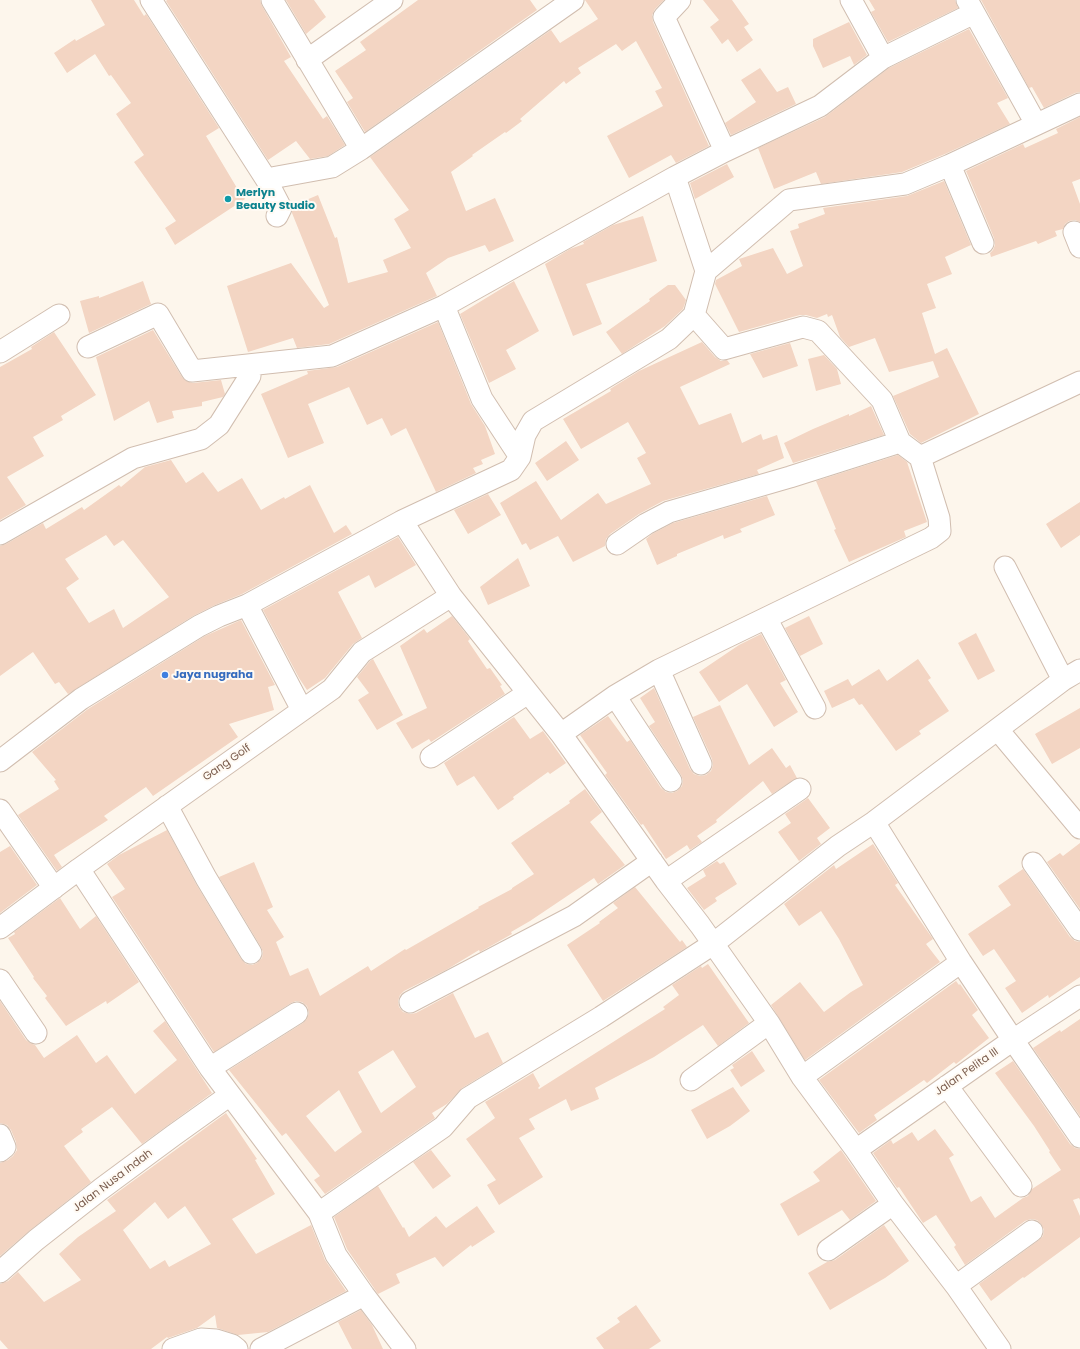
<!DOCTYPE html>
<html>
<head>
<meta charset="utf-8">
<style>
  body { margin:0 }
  canvas { display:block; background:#fdf6ec }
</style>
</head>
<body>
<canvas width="1080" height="1349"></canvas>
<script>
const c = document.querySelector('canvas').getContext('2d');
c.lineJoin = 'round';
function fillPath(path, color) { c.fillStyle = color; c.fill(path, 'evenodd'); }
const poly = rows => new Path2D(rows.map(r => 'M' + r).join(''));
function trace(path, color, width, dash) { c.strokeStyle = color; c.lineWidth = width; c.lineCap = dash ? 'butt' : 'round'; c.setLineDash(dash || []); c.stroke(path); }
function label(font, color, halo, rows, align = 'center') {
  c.font = font + ' Poppins,sans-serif'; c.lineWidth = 4; c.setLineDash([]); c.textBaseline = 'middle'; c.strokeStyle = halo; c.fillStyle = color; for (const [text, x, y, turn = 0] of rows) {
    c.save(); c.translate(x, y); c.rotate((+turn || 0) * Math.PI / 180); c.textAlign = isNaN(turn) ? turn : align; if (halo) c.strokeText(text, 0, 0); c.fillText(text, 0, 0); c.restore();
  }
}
fillPath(poly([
  [91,0,134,0,144,16,146,14,219,128,206,136,237,188,245,199,175,245,165,228,176,221,134,162,144,155,116,114,131,103,111,75,109,76,95,54,67,73,54,53,75,39,76,41,105,25],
  [167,0,260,0,262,6,291,57,284,61,323,119,327,116,345,145,328,156,310,159,296,141,268,160,166,1],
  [286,0,314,0,326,17,306,34],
  [418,0,530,0,537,10,365,132,347,102,353,98,335,71,366,50,360,42],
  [585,0,664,0,655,9,652,15,653,22,709,146,676,163,671,155,629,178,607,136,663,106,655,91,662,88,636,41,622,51,616,44,578,68,581,73,566,84,564,81,520,119,522,121,506,133,505,132,472,155,473,156,451,172,466,211,495,198,514,241,489,252,485,245,448,258,426,273,437,296,329,344,297,348,293,338,248,352,227,286,291,263,324,308,329,305,292,213,292,206,318,195,335,238,337,237,348,283,388,272,383,260,411,248,394,219,409,210,370,157,551,30,560,43,598,19],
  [703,0,732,0,749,24,744,27,753,40,737,52,728,39,722,44,710,27,719,20],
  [869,0,955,0,958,8,888,42,871,12,875,10],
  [981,0,1080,0,1080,92,1075,93,1044,108,1032,87,1029,88],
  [849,22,867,55,854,65,850,56,823,68,813,46,813,39],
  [969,29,1008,98,997,103,1010,124,945,154,902,172,821,184,816,172,774,189,758,148,825,117,889,68],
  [760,68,777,92,788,87,796,104,731,135,725,123,756,102,741,80],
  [1080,117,1080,179,1072,182,1080,204,1080,222,1075,220,1069,221,1065,224,1063,229,1055,231,1057,236,1038,244,1036,241,991,257,990,253,993,250,995,245,994,238,966,171,1023,144,1025,148,1058,133,1056,129],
  [727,164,734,177,695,199,690,183],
  [944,181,971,245,945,257,952,274,927,284,936,308,922,313,935,354,947,348,979,414,921,443,910,434,893,396,939,377,933,361,889,372,875,338,849,347,840,337,832,315,828,317,827,314,817,318,806,315,800,315,739,332,715,284,716,280,742,266,739,259,773,248,787,274,803,266,790,231,799,228,798,224,825,214,823,208,907,196],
  [643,216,657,261,586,284,602,324,573,336,545,264,570,249,584,244,583,242,613,225],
  [143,281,151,304,89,333,80,301,99,296,99,298],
  [514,281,539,331,506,350,516,369,489,383,460,314],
  [668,285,675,285,686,300,683,309,665,326,622,354,606,332,650,301,649,299],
  [438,322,471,404,485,426,495,454,481,460,483,464,473,468,476,473,436,492,406,428,391,436,382,418,367,425,349,387,308,404,324,443,288,458,261,394,308,374,307,371,337,367],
  [153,330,182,377,186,381,193,383,221,380,225,394,223,397,202,402,202,406,172,411,174,418,157,423,149,401,114,421,96,357],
  [54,332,96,395,61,416,63,420,33,437,44,456,7,477,26,505,0,520,0,367,32,349,31,347],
  [702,342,715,357,721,361,727,360,730,364,680,387,699,425,731,413,742,443,761,434,763,440,777,435,784,458,757,470,759,474,663,501,639,514,610,534,606,539,605,546,573,562,558,536,530,550,526,543,522,545,500,503,536,481,561,520,598,493,606,504,651,484,637,458,646,453,628,422,581,449,563,419,611,391,610,389,639,371],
  [790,343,798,366,763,378,750,354],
  [824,355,837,369,841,384,816,391,808,359],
  [871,406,884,435,793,463,784,443,813,429,849,414,849,416],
  [566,441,579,460,547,481,535,463],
  [898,455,907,462,927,522,904,531,906,537,849,562,834,530,836,529,816,481],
  [171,460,186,483,203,472,218,492,242,478,261,510,284,497,285,499,310,485,334,533,346,525,352,534,242,594,215,605,193,616,68,694,59,682,55,684,33,652,0,676,0,546,6,544,43,523,46,529,82,507,84,510,119,485,121,487,145,467],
  [106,535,114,546,123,540,169,597,123,628,114,609,89,623,66,588,79,579,65,559],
  [488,494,501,515,468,534,454,510],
  [767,496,775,515,740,529,742,532,724,539,723,535,677,554,677,556,657,565,646,539,652,534,673,523],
  [1080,502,1080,535,1061,548,1046,524],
  [398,537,416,565,375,588,369,575,338,592,362,638,353,644,325,678,307,690,299,678,263,610],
  [518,558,530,586,488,605,480,587],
  [452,616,470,639,468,641,487,669,490,668,502,685,500,686,505,694,431,742,429,739,412,749,396,723,427,708,400,646,424,629,427,633],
  [809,616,823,644,800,656,785,628],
  [241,620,275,685,268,687,274,710,229,724,238,737,153,796,146,787,104,816,108,820,54,855,62,867,57,871,18,815,59,789,54,781,56,780,32,752,88,709,205,636],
  [976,633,995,671,978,680,958,643],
  [761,634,786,680,780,683,798,712,774,727,747,684,719,702,699,672,739,645],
  [373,659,403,715,377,730,358,700,369,693,357,677,370,661],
  [918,659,931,678,928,680,949,711,919,731,921,734,896,751,862,704,859,705,854,698,832,708,824,691,848,679,852,686,879,669,887,681],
  [654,688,690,769,694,774,700,776,706,775,711,771,713,765,712,759,693,717,720,705,749,765,772,748,786,768,790,765,797,778,772,794,763,781,716,820,717,822,697,836,702,842,690,850,687,845,666,859,643,824,641,825,605,775,607,773,580,735,608,716,627,742,630,740,661,788,666,792,672,793,677,791,682,786,683,780,681,775,649,726,655,722,640,698],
  [1080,708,1080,748,1052,764,1035,734],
  [514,717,530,739,543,731,566,763,550,774,548,772,513,797,514,799,498,810,474,776,457,786,444,763],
  [585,789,602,812,590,822,625,865,598,884,594,878,530,921,511,932,512,934,480,952,479,950,446,970,404,991,400,995,398,1001,399,1007,403,1012,410,1014,416,1013,453,993,475,1038,488,1032,503,1063,462,1088,447,1104,432,1113,435,1118,325,1194,314,1180,320,1176,286,1133,282,1136,229,1070,303,1023,307,1019,309,1013,307,1006,302,1002,296,1001,291,1003,214,1052,112,897,125,889,107,864,119,855,167,830,196,884,241,959,246,964,252,965,257,963,262,958,263,952,261,947,219,877,254,862,273,907,267,910,284,937,276,942,290,976,308,968,320,996,368,966,371,971,405,949,406,950,479,908,478,907,512,889,512,888,534,874,511,843,570,803,569,801],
  [393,1050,416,1087,381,1113,358,1072],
  [339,1090,362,1132,335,1152,306,1116],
  [808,798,830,828,817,838,821,844,799,861,778,832,791,823,785,814],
  [1080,843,1080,909,1047,862,1060,853,1063,856],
  [873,844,898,883,895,885,933,939,926,944,940,962,805,1060,771,1005,800,982,824,1012,851,992,863,985,839,939,821,911,799,926,784,904,834,865,836,869],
  [10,846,37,885,0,913,0,852],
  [717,861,720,864,724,862,737,884,715,898,717,901,704,910,687,888,706,876,703,870],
  [1023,869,1070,937,1075,941,1080,942,1080,977,1049,998,1048,995,1022,1013,1005,988,1016,981,994,949,983,956,968,934,1011,905,998,886],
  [635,887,680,942,682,940,687,947,603,1001,567,945,600,923,599,922,618,908,613,903],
  [60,898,80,929,96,916,139,982,107,1004,106,1001,66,1026,45,998,47,996,33,978,34,977,8,938,15,934,14,932],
  [708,964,749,1023,718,1046,703,1025,654,1057,595,1088,599,1099,571,1111,566,1099,529,1119,535,1129,519,1138,543,1177,499,1205,487,1185,496,1180,466,1139,495,1118,485,1102,533,1073,540,1086,538,1088,539,1089,665,1009,663,1007,679,995,672,985,701,966,702,968],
  [956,981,959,985,960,984,978,1010,972,1015,989,1038,956,1064,954,1062,927,1083,924,1080,874,1115,877,1120,859,1133,819,1080],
  [0,1001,26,1040,30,1043,35,1045,44,1058,77,1035,96,1063,107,1055,135,1094,177,1060,153,1031,165,1021,212,1093,142,1144,112,1107,81,1129,83,1132,64,1146,91,1182,29,1231,0,1256,0,1163,8,1160,13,1156,17,1150,16,1142,11,1130,7,1125,0,1123],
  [1080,1019,1080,1116,1033,1048,1060,1030,1061,1032],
  [752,1051,765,1071,741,1087,730,1070,734,1068,732,1065],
  [1013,1061,1070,1144,1075,1148,1080,1149,1080,1200,1079,1198,1073,1200,1080,1216,1080,1237,1024,1278,1023,1277,991,1301,979,1284,1039,1240,1043,1236,1044,1230,1041,1224,1037,1220,1031,1219,1025,1221,965,1265,954,1247,956,1245,936,1215,923,1223,899,1187,897,1188,873,1153,891,1140,893,1144,912,1132,918,1141,935,1129,954,1155,949,1158,971,1202,981,1196,995,1218,1023,1198,1028,1196,1032,1189,1061,1170,1049,1152,1050,1151,1034,1126,995,1073],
  [733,1087,750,1111,730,1126,707,1139,691,1110],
  [226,1113,257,1159,255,1160,275,1194,232,1219,256,1254,311,1225,325,1260,346,1291,268,1332,238,1335,217,1328,215,1315,197,1328,168,1338,167,1337,151,1349,8,1349,0,1340,0,1284,8,1281,18,1272,44,1302,81,1280,59,1254,78,1237,116,1211,107,1200],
  [155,1202,168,1219,185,1206,211,1244,169,1267,165,1260,150,1269,123,1230],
  [431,1150,451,1176,433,1189,413,1162],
  [841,1150,876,1201,850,1220,842,1210,798,1236,780,1204,820,1181,813,1172],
  [378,1186,403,1228,404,1227,409,1237,436,1216,446,1228,477,1206,495,1232,472,1247,471,1245,443,1267,435,1257,396,1274,400,1283,378,1294,347,1249,334,1217],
  [884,1225,909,1261,885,1278,830,1310,808,1273,827,1262,835,1260],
  [636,1305,661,1341,649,1349,604,1349,596,1338,620,1322,617,1318],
  [361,1310,372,1325,383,1349,352,1349,338,1322]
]), '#f3d5c3');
const street = poly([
  [151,0,266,179,281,208,277,216],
  [272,0,361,149],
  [680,0,664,17,725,151],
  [851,0,883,58],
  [967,0,1036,124],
  [307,60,392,0],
  [950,165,983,243],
  [675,177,706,271],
  [266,179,332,167,361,149,573,0],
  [1074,232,1080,247],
  [444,306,482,399,520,457],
  [694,315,706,271,789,200,905,184,950,165,1080,104],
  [88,347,158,314,192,371,332,356,444,306,675,177,725,151,820,106,883,58,974,13],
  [0,352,59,315],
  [920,457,1080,382],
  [402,521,451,596,561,734,666,881,700,925,769,1023,802,1077,856,1150,893,1204,956,1286,1000,1349],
  [0,534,133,458,201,439,219,425,250,376,250,366],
  [617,544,646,524,669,512,790,477,900,442],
  [1005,567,1063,680],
  [247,605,302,710],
  [766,618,815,708],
  [659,670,701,764],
  [615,696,671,781],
  [998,730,1080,828],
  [431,757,528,693],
  [0,761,81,699,199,626,219,616,247,605,402,521,511,470,520,457,525,435,533,421,669,339,694,315,724,349,803,327,818,331,882,400,900,442,920,457,939,518,940,531,931,538,659,670,615,696,561,734],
  [167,806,206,878,251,953],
  [0,810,54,888],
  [874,822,961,962,1013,1040,1080,1137],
  [1033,863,1080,930],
  [79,869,210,1068,319,1213,443,1127,468,1098,601,1017,713,944,838,846,874,822,1063,680,1080,670],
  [666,881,800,789],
  [0,928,79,869,332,689,362,652,451,596],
  [0,980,36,1033],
  [410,1002,574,916,652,861],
  [210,1068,297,1013],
  [802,1077,961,962],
  [691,1080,769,1023],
  [947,1086,1021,1186],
  [0,1135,5,1147,0,1151],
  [856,1150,1013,1040,1080,996],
  [319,1213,336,1255,364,1295,405,1349],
  [828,1250,893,1204],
  [0,1272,36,1240,101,1189,174,1135,230,1095],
  [956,1286,1032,1231],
  [173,1349,201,1339,216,1340,232,1345,237,1349],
  [261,1349,364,1295]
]);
trace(street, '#d1beb0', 23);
trace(street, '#fff', 21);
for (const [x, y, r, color] of [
  [228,199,4,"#0f9aa8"],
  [165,675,4,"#3f7fe0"]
]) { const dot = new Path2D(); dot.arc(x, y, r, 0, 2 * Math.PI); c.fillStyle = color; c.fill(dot); trace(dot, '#fffaf3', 1.5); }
label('bold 11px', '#0d838f', '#fffaf3', [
  ["Merlyn",236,193],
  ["Beauty Studio",236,206]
], 'left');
label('bold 11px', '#366cbe', '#fffaf3', [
  ["Jaya nugraha",173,675]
], 'left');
label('11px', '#7a5c4d', '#fffaf3', [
  ["Gang Golf",227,763,-35],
  ["Jalan Pelita III",967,1072,-35],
  ["Jalan Nusa Indah",113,1181,-37]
]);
</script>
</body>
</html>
